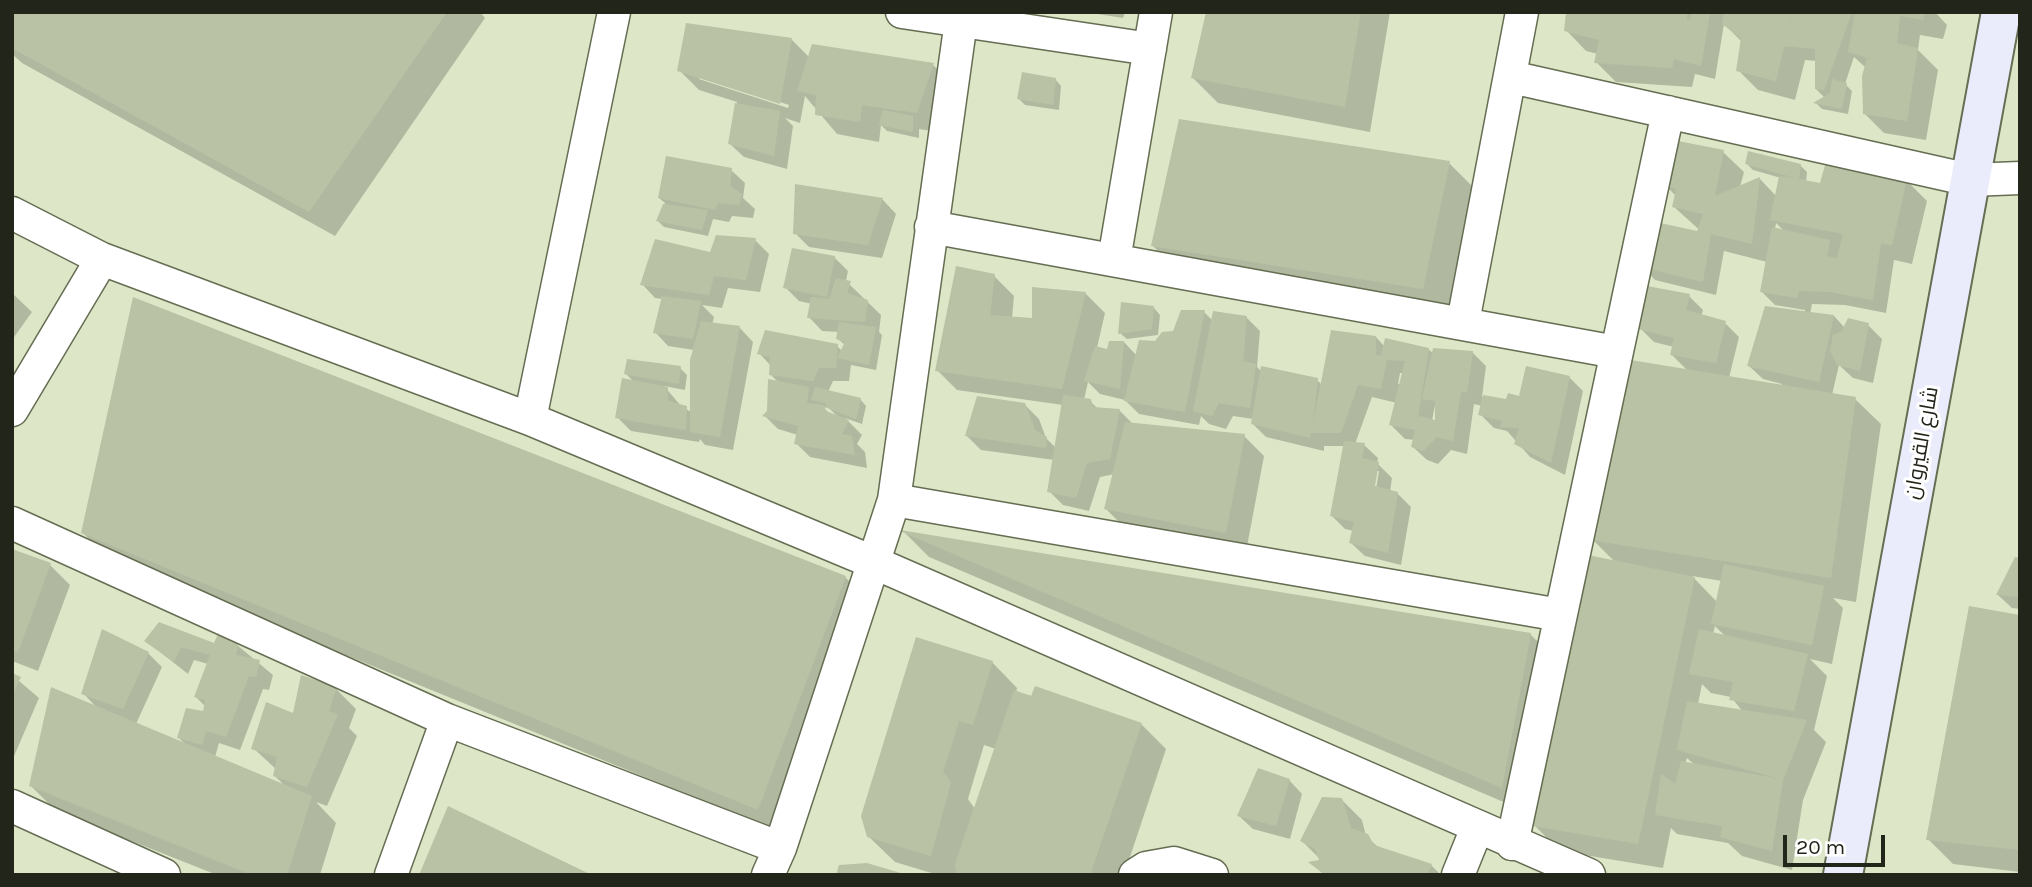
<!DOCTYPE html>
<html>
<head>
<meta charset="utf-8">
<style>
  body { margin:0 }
  #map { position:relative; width:2032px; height:887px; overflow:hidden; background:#dde7c8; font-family:Karla,sans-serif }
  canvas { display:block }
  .frame { position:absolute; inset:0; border:14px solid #22251a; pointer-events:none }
  .scale { position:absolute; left:1783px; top:835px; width:102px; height:32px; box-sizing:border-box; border:4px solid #22251a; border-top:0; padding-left:9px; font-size:21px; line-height:24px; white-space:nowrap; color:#22251a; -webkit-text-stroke:5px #fff; paint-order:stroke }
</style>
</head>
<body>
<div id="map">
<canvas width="2032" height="887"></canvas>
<div class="frame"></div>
<div class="scale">20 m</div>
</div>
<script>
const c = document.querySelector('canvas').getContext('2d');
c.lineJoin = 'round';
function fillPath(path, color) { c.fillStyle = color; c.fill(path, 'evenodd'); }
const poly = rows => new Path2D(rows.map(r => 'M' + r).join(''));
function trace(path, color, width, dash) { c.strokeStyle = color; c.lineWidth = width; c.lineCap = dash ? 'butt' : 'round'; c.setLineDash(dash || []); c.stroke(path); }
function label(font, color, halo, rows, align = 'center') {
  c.font = font + ' Karla,Cairo,sans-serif'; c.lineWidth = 6; c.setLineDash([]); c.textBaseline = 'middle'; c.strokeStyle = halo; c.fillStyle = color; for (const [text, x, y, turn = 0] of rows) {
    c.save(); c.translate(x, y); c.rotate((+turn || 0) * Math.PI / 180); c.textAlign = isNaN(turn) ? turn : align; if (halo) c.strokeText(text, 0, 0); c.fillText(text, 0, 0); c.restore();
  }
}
fillPath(poly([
  [16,12,480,12,485,18,335,236,22,63,12,54,12,18],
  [1085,12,1125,12,1123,18],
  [1208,12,1390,12,1370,132,1218,103,1193,78],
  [1567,12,1935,12,1947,25,1943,39,1920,35,1918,50,1938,70,1926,140,1884,133,1864,113,1866,68,1854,57,1845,84,1852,91,1848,114,1822,109,1816,103,1825,98,1816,89,1817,61,1805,60,1795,100,1758,90,1738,70,1742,42,1724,24,1715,79,1695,74,1692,87,1616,82,1596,62,1598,54,1586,51,1566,30],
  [792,40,810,58,933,65,953,84,937,132,919,129,919,138,887,131,881,125,879,142,837,134,805,96,800,123,785,118,793,126,787,169,744,157,730,144,737,102,699,90,679,70],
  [699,76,789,105,788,108,699,79],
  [1055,79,1061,86,1059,110,1025,105,1018,98],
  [1723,152,1744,172,1740,187,1760,179,1777,197,1781,178,1753,170,1747,164,1800,165,1807,172,1806,182,1821,185,1907,181,1927,201,1912,264,1894,260,1886,313,1845,305,1812,304,1810,314,1834,316,1845,328,1868,325,1882,339,1873,383,1853,378,1839,365,1832,395,1855,399,1881,424,1856,602,1833,598,1843,608,1832,664,1810,659,1827,676,1814,730,1826,742,1803,800,1792,870,1742,856,1728,843,1677,834,1671,828,1663,868,1560,851,1535,826,1615,562,1592,539,1688,371,1672,355,1674,347,1654,342,1640,328,1689,296,1703,310,1701,316,1725,323,1739,337,1729,378,1781,386,1782,384,1763,379,1749,366,1805,313,1805,310,1775,305,1762,292,1767,262,1724,251,1716,295,1655,280,1642,266,1704,234,1674,207,1676,196,1664,184],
  [1776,223,1784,231,1775,229],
  [1692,576,1722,581,1717,602],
  [1715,626,1726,637,1713,634],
  [1702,684,1711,693,1731,697,1743,712,1698,704],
  [1687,758,1695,765,1685,764],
  [1449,163,1474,188,1448,313,1178,271,1153,246],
  [731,170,745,183,743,198,755,209,753,218,732,216,729,222,713,219,708,236,664,227,658,221,665,203,659,198],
  [797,186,883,200,896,214,882,258,809,247,795,233],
  [755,240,769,254,760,292,728,288,722,308,702,305,714,317,712,325,740,328,753,342,733,450,705,445,700,439,699,442,631,431,617,417,634,382,626,374,680,368,687,375,685,390,664,386,681,406,691,412,694,350,668,346,655,332,663,299,655,298,642,284,712,254],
  [834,257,848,271,846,281,881,315,879,332,882,335,876,370,851,365,849,381,833,381,828,392,860,399,866,406,862,424,845,418,862,435,857,444,865,452,867,468,810,457,796,443,798,435,778,429,765,416,779,383,771,375,771,366,759,353,837,346,842,351,845,345,837,338,839,332,822,331,809,317,812,304,799,301,785,287],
  [823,407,829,408,839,418,831,415],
  [994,276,1014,296,1012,318,1033,320,1085,293,1105,313,1097,348,1109,351,1124,342,1137,356,1204,312,1213,321,1246,317,1260,331,1257,367,1262,372,1317,380,1322,385,1376,337,1385,347,1428,349,1434,354,1472,352,1486,366,1482,397,1508,401,1569,377,1583,391,1565,475,1530,457,1507,431,1494,428,1480,414,1482,406,1474,404,1467,454,1451,450,1438,464,1427,460,1413,447,1415,440,1405,439,1391,425,1397,403,1372,397,1355,444,1364,445,1378,458,1377,463,1392,478,1390,492,1397,493,1411,507,1401,565,1365,556,1351,543,1354,531,1345,529,1332,516,1345,446,1324,446,1324,451,1266,437,1252,423,1253,419,1233,416,1226,429,1209,424,1201,416,1199,425,1139,414,1125,400,1100,394,1088,382,1084,400,1090,401,1098,409,1120,411,1134,425,1244,436,1264,456,1246,552,1126,529,1106,509,1115,474,1100,477,1089,511,1063,505,1049,491,1054,460,981,450,967,436,1025,405,1039,419,1046,438,1056,448,1063,405,957,390,937,370],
  [1400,373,1404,373,1401,384,1398,384],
  [1435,405,1437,422,1432,421],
  [1376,471,1379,471,1375,495,1372,495],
  [12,293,32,312,12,340],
  [1154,308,1160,315,1158,335,1127,339,1120,333],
  [83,533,845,577,870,602,784,834,108,558],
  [905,533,1530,634,1556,660,1527,812,929,557],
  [12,550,50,565,70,585,38,671,12,661],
  [2020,560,2020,609,2012,608,1998,595],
  [2020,617,2020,872,1953,864,1928,839],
  [146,641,237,645,273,675,269,690,263,689,240,750,219,743,215,757,286,787,275,776,276,769,253,748,294,715,336,689,356,709,349,728,357,736,327,806,316,802,336,823,320,875,217,875,56,811,31,786,97,708,83,693,148,653,162,667,136,724,186,745,179,738,204,713,206,707,196,697,208,664,194,660,188,674],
  [992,662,1017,688,1016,692,1141,724,1166,749,1124,875,938,875,895,862,869,837],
  [984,745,996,749,975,809,968,799],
  [12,675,39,698,12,761],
  [1289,780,1302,794,1290,839,1253,829,1239,816],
  [1342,800,1362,820,1366,836,1379,848,1431,865,1441,875,1324,875,1312,863,1323,862,1302,841]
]), '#0003');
fillPath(poly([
  [14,12,447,12,309,212,12,48],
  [1206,12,1361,12,1345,107,1191,78],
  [1566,12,1688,12,1686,19,1690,20,1692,12,1710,12,1701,66,1674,59,1672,68,1594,63,1599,40,1564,31],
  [1724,12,1792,12,1788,29,1793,12,1852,12,1824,90,1815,89,1815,49,1784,46,1776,81,1736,71,1741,38,1722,24],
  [1855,12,1925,12,1923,20,1900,16,1897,43,1918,48,1907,121,1863,114,1862,76,1867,58,1848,52],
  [686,23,792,38,780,104,677,71],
  [812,44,934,63,917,113,862,105,860,122,815,115,816,95,797,91],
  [1022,72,1056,78,1053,105,1017,99],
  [1832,79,1847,83,1842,109,1813,103,1830,93],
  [735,103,780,111,774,156,728,144],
  [883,110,913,116,913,132,879,125],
  [1179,119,1450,161,1423,289,1151,246],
  [1673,140,1724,150,1715,196,1760,177,1752,244,1711,234,1703,282,1640,267,1651,221,1697,231,1703,214,1672,207,1676,189,1662,184],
  [1748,151,1801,164,1799,179,1820,183,1827,158,1907,179,1892,245,1881,243,1873,300,1830,292,1799,291,1797,298,1760,292,1772,227,1830,240,1827,256,1837,258,1843,234,1770,220,1779,176,1795,178,1745,164],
  [666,156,732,168,730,186,742,194,739,205,718,203,715,210,658,198],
  [795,184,883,198,868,245,793,234],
  [663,204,708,210,702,230,656,221],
  [716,235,756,238,746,280,714,276,709,295,640,285,655,239,710,252],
  [792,248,835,256,827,297,783,288],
  [956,266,995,274,990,315,1032,318,1032,287,1086,292,1062,389,935,371],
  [836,278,851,281,847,293,868,300,865,322,807,318,811,297,829,299],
  [1647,286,1690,294,1686,310,1726,321,1716,363,1670,355,1674,338,1638,329],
  [662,296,701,301,693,339,653,333],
  [133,297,846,576,758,810,81,533],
  [1121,302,1154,306,1152,329,1118,334],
  [1765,306,1834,315,1819,382,1747,366],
  [1181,310,1205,310,1185,412,1124,401,1139,340,1155,341,1162,332,1173,331],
  [1213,311,1247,316,1243,361,1256,364,1250,408,1219,403,1212,416,1193,411],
  [1848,318,1869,323,1860,371,1837,365,1830,351,1833,335,1841,332],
  [701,321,740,326,720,437,690,432,690,360],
  [839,322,876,327,869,365,837,358,845,342,836,339],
  [765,330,838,344,836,368,819,368,813,381,769,375,770,357,757,354],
  [1331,330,1376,336,1376,355,1381,356,1385,338,1429,348,1417,423,1419,416,1435,420,1435,401,1422,399,1433,348,1473,351,1467,393,1461,391,1453,441,1437,437,1423,451,1411,447,1415,430,1389,425,1405,361,1387,360,1381,389,1358,385,1341,433,1311,433,1310,438,1251,424,1261,366,1318,378,1313,424],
  [1109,341,1124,341,1120,389,1084,381,1095,346,1107,349],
  [627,359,681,366,679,384,624,374],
  [1631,360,1856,397,1831,578,1590,540],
  [1526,366,1570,376,1551,463,1514,444,1519,428,1500,427,1502,421,1478,415,1483,395,1506,399,1508,393,1519,396],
  [622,378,668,387,668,401,687,406,686,430,615,418],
  [768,379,809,387,807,403,824,405,826,411,849,420,842,434,852,436,855,455,794,444,798,426,762,416,767,411],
  [815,387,861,398,856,419,827,408,825,403,811,400],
  [1063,395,1091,399,1093,407,1120,409,1110,459,1087,463,1076,498,1047,492],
  [977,396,1025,403,1035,430,1047,437,1046,448,965,436],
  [1125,422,1245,434,1226,533,1104,509],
  [1344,441,1365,443,1362,458,1379,462,1375,486,1398,492,1388,553,1349,543,1354,522,1330,516],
  [900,530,1531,633,1502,788,900,531],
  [12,549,51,563,18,652,12,650],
  [1588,555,1695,577,1638,844,1533,826],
  [2015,557,2020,558,2020,597,1996,595],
  [1724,564,1824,586,1812,645,1711,624],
  [1969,606,2020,615,2020,850,1926,840],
  [159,622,214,643,218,634,238,644,236,655,260,660,256,677,249,676,226,737,206,731,202,745,177,738,186,708,203,711,205,700,194,697,210,655,181,647,174,662,144,641],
  [102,629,149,652,123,709,81,694],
  [1699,629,1808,654,1794,711,1729,700,1733,682,1689,674],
  [916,637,993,661,973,725,959,721,943,772,951,782,931,856,867,837,861,816],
  [12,673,21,677,12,696],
  [301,675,337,687,329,711,338,714,307,787,273,776,277,757,251,749,266,702,293,713],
  [1035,686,1142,723,1090,875,957,875,955,864,1014,690,1031,696],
  [51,687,312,796,287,875,252,875,29,786],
  [1687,701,1807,720,1783,780,1772,851,1720,837,1722,826,1655,815,1661,774,1675,784,1681,761,1780,779,1677,750],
  [1258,768,1290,779,1276,826,1237,816],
  [1322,797,1342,798,1351,828,1368,834,1374,845,1432,864,1427,875,1325,875,1308,862,1319,860,1315,849,1300,841],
  [448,806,592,875,419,875],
  [867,863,904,874,904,875,836,875,839,865]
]), '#b9c2a4');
const minor = poly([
  [902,12,1150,49],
  [1511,77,1970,180,2020,178],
  [12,213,102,259,530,419,875,563,1589,875],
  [931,227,1616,352],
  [1114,260,1156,12],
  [1463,322,1522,12],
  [12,410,102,259],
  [530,419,614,12],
  [894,500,1560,615],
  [12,523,447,720,780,848],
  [12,806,164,875],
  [1512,844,1668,112],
  [391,875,447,720],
  [768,875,780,848,894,500,961,21],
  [1135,875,1146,868,1174,863,1212,875],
  [1458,875,1477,828]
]);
const secondary = poly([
  [1843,875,2001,12]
]);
trace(minor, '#656d52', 35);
trace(secondary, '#656d52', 42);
trace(minor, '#fff', 32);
trace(secondary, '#eaecfc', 38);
label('21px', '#22251a', '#fff', [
  ["شارع القيروان",1922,443,-80]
]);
</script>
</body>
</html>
